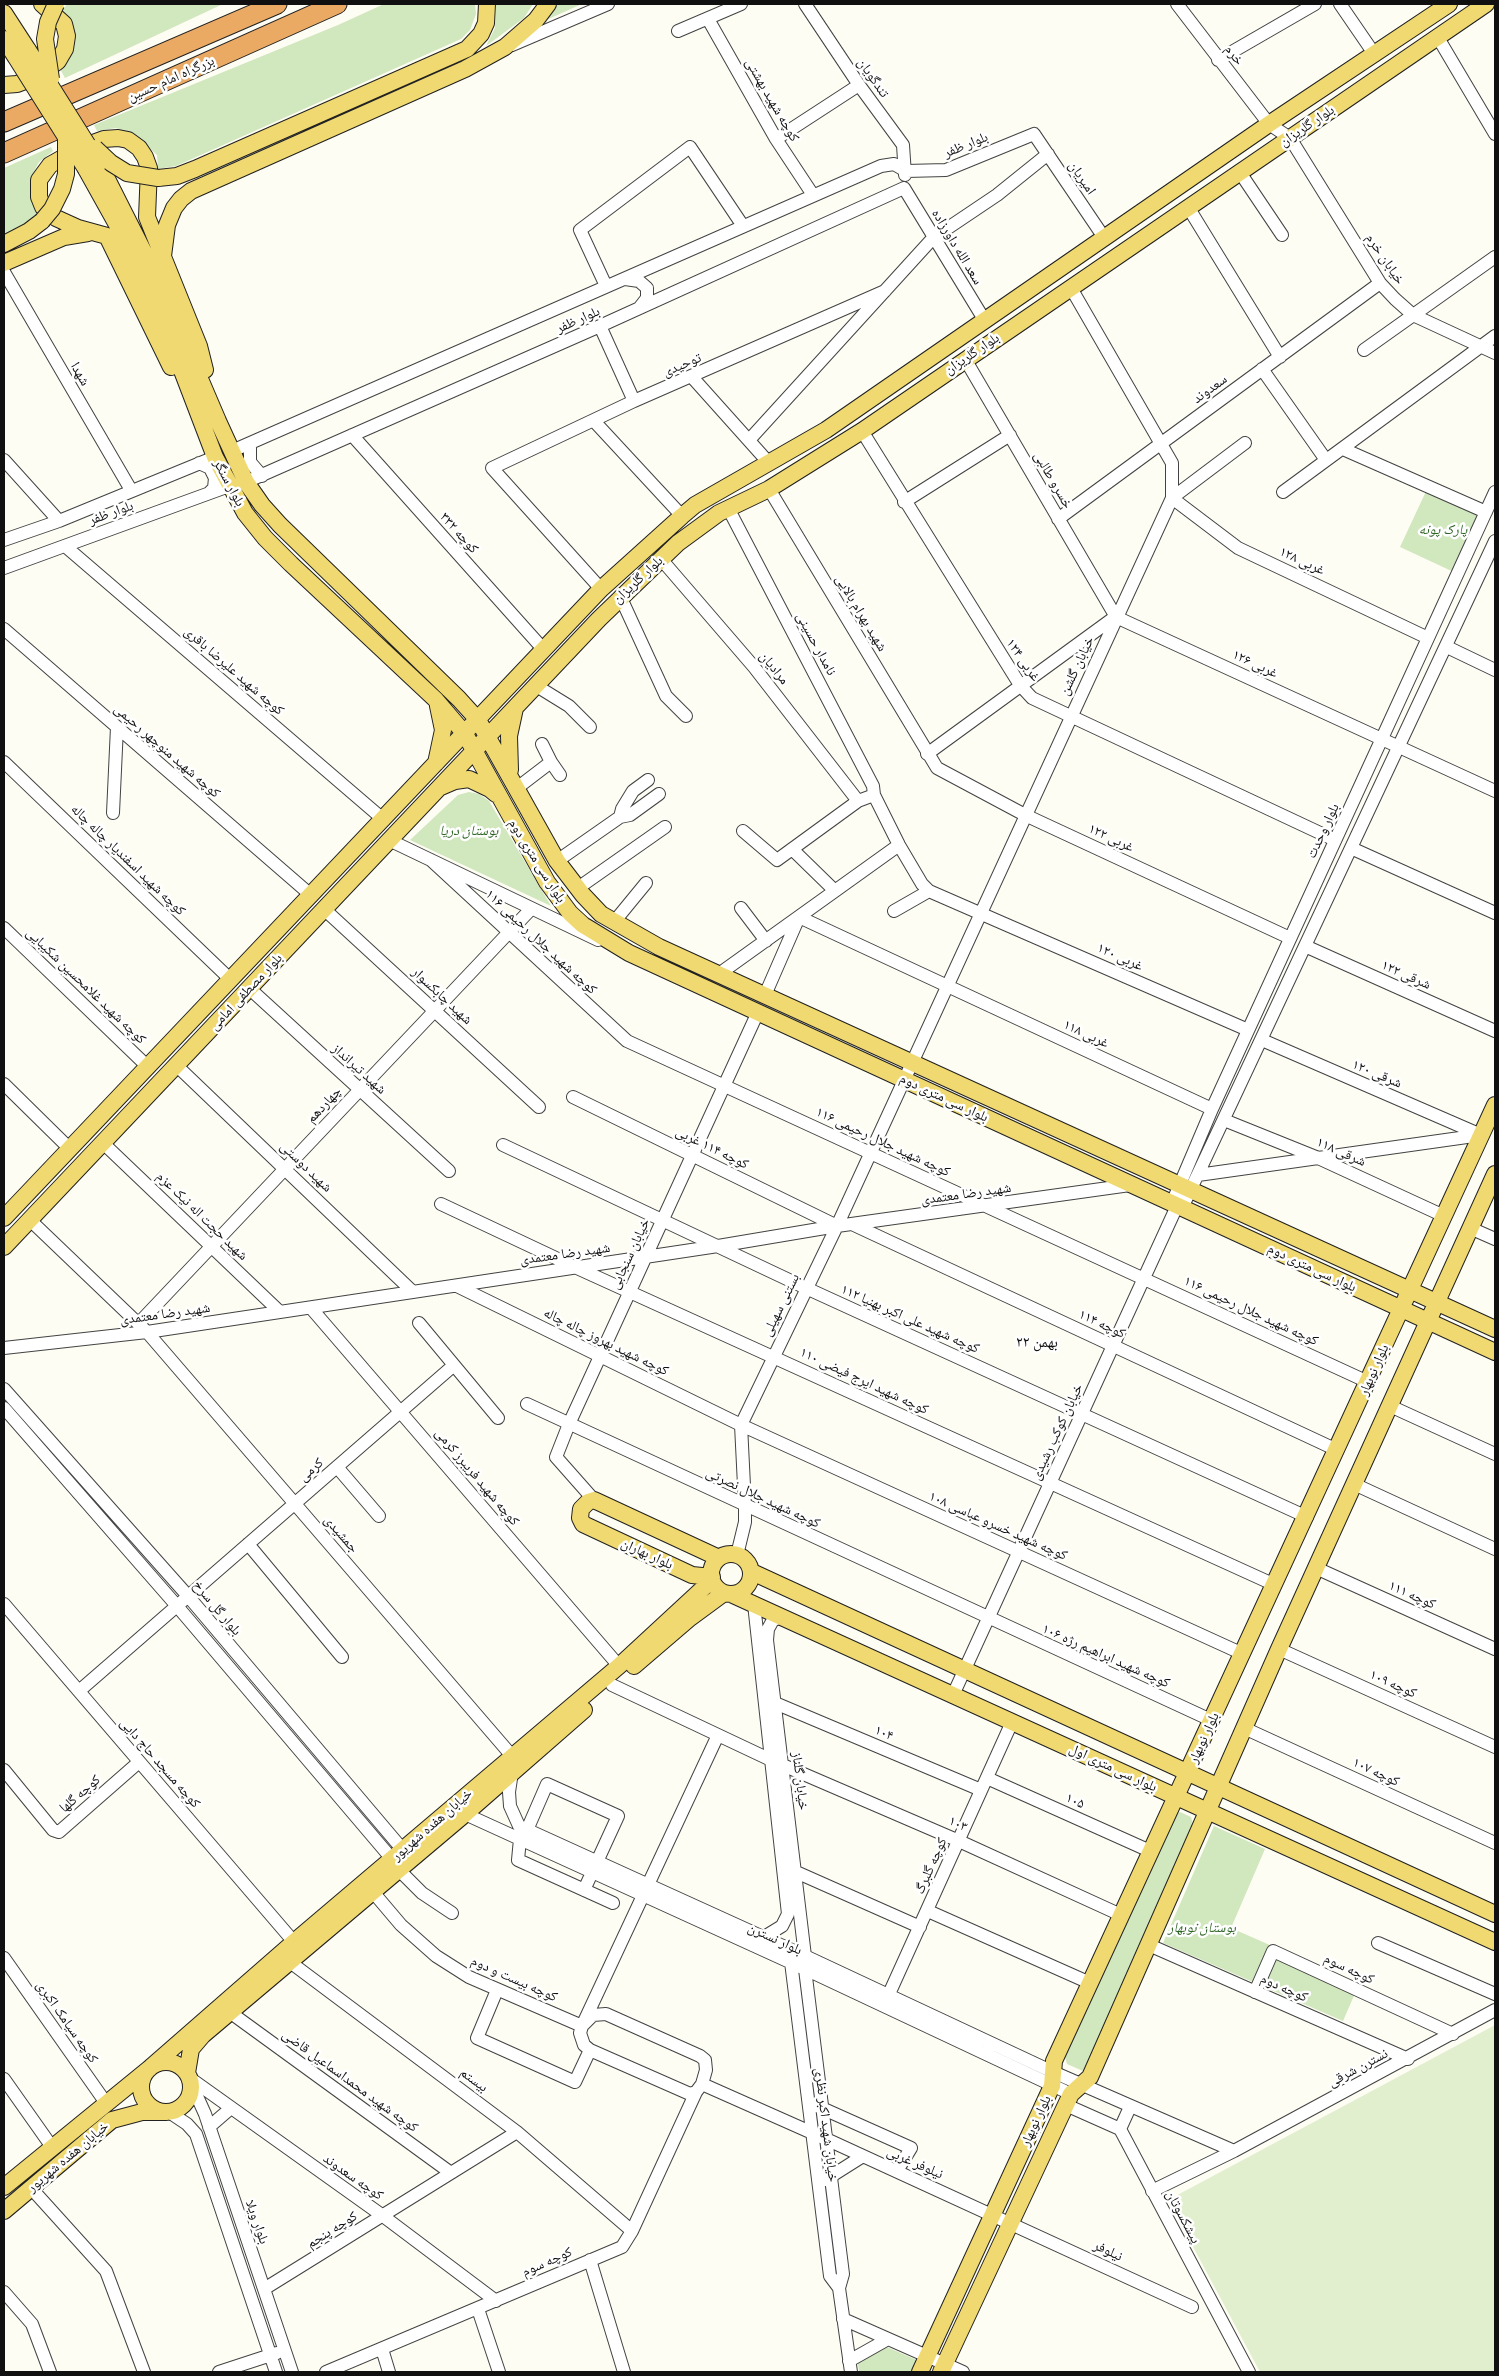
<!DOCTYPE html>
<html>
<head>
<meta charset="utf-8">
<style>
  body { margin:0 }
  #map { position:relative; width:1499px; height:2376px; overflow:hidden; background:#fefdf3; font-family:"IBM Plex Serif",serif }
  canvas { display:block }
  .frame { position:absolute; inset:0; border:5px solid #101010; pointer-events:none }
</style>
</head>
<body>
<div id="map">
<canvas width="1499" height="2376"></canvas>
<div class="frame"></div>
</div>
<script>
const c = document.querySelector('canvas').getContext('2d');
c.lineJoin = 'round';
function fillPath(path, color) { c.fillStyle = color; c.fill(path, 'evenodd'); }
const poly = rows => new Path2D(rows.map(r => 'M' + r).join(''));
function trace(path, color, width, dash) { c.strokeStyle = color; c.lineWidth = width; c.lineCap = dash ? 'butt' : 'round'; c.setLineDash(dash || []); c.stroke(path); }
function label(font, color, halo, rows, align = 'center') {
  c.font = font + ' "IBM Plex Serif","Noto Naskh Arabic",serif'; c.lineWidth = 5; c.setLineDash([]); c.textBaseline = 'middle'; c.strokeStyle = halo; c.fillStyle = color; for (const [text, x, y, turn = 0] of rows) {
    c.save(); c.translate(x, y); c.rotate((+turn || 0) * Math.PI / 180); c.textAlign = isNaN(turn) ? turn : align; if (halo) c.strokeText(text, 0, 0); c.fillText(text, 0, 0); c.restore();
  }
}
fillPath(poly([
  [67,4,223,4,65,78,60,69,72,28,62,11],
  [384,4,475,4,476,14,470,30,461,39,176,166,158,169,157,155,134,134,116,128,97,131,94,125,338,25],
  [496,4,533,4,524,18,486,46,495,28],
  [556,4,582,4,546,20],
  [51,147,53,151,39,162,31,177,31,193,38,212,26,223,4,236,4,168],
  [1428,487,1486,512,1458,574,1400,547],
  [469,792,479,794,489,801,551,906,410,840,458,795],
  [1180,1812,1191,1817,1194,1828,1089,2068,1083,2071,1067,2064,1065,2057,1171,1817],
  [1214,1826,1265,1849,1231,1928,1359,1984,1343,2021,1163,1943],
  [887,2347,919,2361,914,2372,859,2372,858,2363]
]), '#d1e7be');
fillPath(poly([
  [1495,2025,1495,2372,1260,2372,1168,2200]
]), '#e2efcf');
const minor = poly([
  [805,4,859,85,903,145,905,175],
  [1177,4,1269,124,1290,138,1380,283,1395,299,1413,315,1495,353],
  [1340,4,1375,55],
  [708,19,776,139,813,195],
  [678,31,741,4],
  [1437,36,1495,134],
  [512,45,608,4],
  [1218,60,1315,4],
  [776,139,859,85],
  [1239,171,1282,235],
  [904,188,985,321],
  [1188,207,1280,357],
  [4,272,131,490],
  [625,279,639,281,647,288,647,298,640,307],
  [606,286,580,230,690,147,743,226],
  [600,326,634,401],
  [1364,350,1495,257],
  [965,359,1116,617],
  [1262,369,1326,460],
  [692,377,769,463],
  [594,421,682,516],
  [862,431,1020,685,1032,698,1335,840],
  [352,435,544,650],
  [750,439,933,238,997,195,1048,154],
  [1245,443,1172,498,1238,548,1428,638],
  [250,444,250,462,262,476],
  [1343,449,1486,512],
  [232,451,881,166,894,164,906,171,946,170,1034,134,1105,239],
  [4,460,59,521],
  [199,463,210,468,215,478,214,488,209,493],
  [246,482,600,326,904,188],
  [769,489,937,768,1025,815,1290,938],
  [1283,492,1495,336],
  [904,502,1010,435],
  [728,508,873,786,874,795],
  [1058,519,1380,283],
  [4,540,59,521,215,457],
  [65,546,384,820],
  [661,559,754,667,858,801],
  [4,568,229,486],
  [601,589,492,468,634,401,885,291],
  [620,596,666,696,686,716],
  [1116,617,1495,791],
  [4,629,312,896],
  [1447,647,1495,670],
  [535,685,569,706,590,727],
  [542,744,551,762],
  [927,754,1115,617],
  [4,762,231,980],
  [517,788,551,762,560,775],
  [113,813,117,727],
  [620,817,622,809,633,791,648,780],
  [743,831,777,860,858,801,874,795,899,845,922,884,929,891,1248,1030],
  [389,840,598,940],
  [1351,848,1495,913],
  [792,849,834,890],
  [431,860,627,1041,1368,1382],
  [557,861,620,817,630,815,659,794],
  [578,888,665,827],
  [741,908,766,941],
  [324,909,539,1107],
  [894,911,929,891],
  [614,922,646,883],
  [4,928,148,1067],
  [1305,946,1495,1031],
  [719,974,899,845],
  [249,988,449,1171],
  [765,995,799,917,1212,1109],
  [1262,1040,1481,1135],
  [176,1065,413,1292],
  [4,1084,70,1149],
  [573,1097,837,1226],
  [1224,1120,1316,1157,1444,1216],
  [103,1143,280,1312],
  [503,1145,806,1288,1307,1517],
  [1198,1175,1481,1135],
  [1172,1203,1212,1109,1495,492],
  [441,1204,577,1268,1275,1585],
  [1182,1208,1495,541],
  [30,1220,147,1332,512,1756],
  [854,1225,1337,1450],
  [1470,1228,1495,1239],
  [457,1286,741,1425,1243,1654],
  [311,1308,619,1666],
  [139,1323,531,909],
  [419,1323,498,1418],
  [4,1348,147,1332,718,1246,837,1226,1130,1185],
  [4,1389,188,1596,403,1850],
  [527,1404,1213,1721],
  [1390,1406,1495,1454],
  [4,1408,177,1606,392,1859],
  [337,1467,379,1516],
  [1354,1484,1495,1549],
  [594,1500,556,1457,569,1424,758,1012],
  [248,1544,342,1657],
  [737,1555,745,1522,745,1506,741,1425,837,1226,1172,498,1172,463,1071,288],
  [1316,1568,1495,1649],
  [4,1604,294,1942],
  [754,1604,788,1914,782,1926,764,1937],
  [782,1617,773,1620,768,1629,767,1640,805,1956],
  [1279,1649,1495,1747],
  [612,1685,771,1760,959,1841,1121,1915],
  [79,1691,453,1366],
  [953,1695,1177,1206],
  [775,1703,981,1790],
  [1244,1728,1495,1843],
  [4,1770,53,1830,59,1832,139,1762],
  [512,1772,509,1792,510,1806,519,1826,805,1956,1053,2072,1234,2151],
  [987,1778,1150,1851],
  [465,1814,805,1969,1071,2094],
  [527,1830,547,1784,618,1816,584,1890],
  [520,1839,518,1860,613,1903],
  [399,1870,422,1893,452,1913],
  [796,1872,920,1927],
  [373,1892,401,1925,436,1956,469,1977,582,2026],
  [928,1911,1090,1983],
  [1378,1943,1495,1994],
  [1149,1945,1408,2059],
  [4,1958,106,2103],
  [290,1962,517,2132,632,2231],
  [791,1962,830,2276,839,2288],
  [805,1969,843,2274,839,2288,851,2372],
  [497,1990,477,2038,575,2082,590,2050],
  [1255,1992,1273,1951,1453,2034],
  [889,1994,1012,1722],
  [231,2013,451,2173],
  [582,2026,593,2015,606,2014,700,2056,705,2060,706,2070,702,2084,696,2092,690,2094,590,2050,584,2045,580,2033,582,2026,718,1735],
  [4,2079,52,2147],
  [191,2079,383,2216,496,2301],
  [191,2083,205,2114,292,2372],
  [702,2084,826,2139,1192,2307],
  [1066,2105,1120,2129,1249,2372],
  [817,2106,911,2148,897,2171],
  [169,2112,187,2124,196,2134,276,2372],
  [209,2127,231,2108],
  [1120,2129,1130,2107],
  [825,2180,863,2156],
  [31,2188,106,2271,144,2372],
  [1152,2191,1234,2151,1495,2010],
  [590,2260,624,2372],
  [264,2289,517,2132],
  [4,2292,32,2324,50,2372],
  [478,2309,499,2372],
  [843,2319,963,2372],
  [382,2349,389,2372],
  [849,2361,888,2339],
  [219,2372,277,2353],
  [326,2372,622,2247,632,2231,696,2092]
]);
const major = poly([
  [4,13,28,50],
  [4,39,15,56],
  [4,85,17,84,38,76,58,61,65,49,67,36,64,24,42,4],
  [99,163,156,276,218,421,246,482,262,505,280,525,459,699,478,720,557,861,583,895,601,914,659,947,1495,1329],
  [86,169,130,248,171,342,215,457,245,513,265,538,291,564,435,699,465,734,547,882,570,913,583,925,629,953,1495,1352],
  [158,178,177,176,195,169,467,49,481,34,486,23,487,4],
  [4,244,29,231,42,221],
  [163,256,167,225,174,208,181,199,191,191,465,69,505,47,536,20,548,4],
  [4,263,64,237,88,233],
  [171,367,107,236,78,228,56,218,43,207,39,197,39,180,50,165,82,147,104,139,118,138,128,140,139,148,145,157,149,168,147,217,199,346,205,370],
  [436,763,443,730,438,706],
  [510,770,509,736,515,708],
  [441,787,455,781,469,779,490,789,496,794],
  [4,1218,601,589,682,516,695,505,826,430,1269,124,1449,4],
  [4,1247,599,619,678,543,719,513,769,489,862,431,1486,4],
  '711 1574a20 20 0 1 1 40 0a20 20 0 1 1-40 0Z',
  [752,1572,1495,1914],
  [712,1577,692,1575,583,1524,580,1518,581,1509,588,1502,594,1500,719,1558],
  [731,1594,1495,1942],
  [634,1666,690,1618,724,1593],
  '141 2087a25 25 0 1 1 50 0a25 25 0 1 1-50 0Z',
  [151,2067,294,1942,619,1666,712,1580],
  [187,2073,191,2049,203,2035,465,1814,584,1710],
  [4,2187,150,2068],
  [4,2211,112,2120,142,2112,167,2112],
  [920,2372,1052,2086,1054,2061,1495,1105],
  [941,2372,1071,2094,1090,2077,1279,1649,1495,1174]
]);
const highway = poly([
  [4,122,277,4],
  [4,153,337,4]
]);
trace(minor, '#434343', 14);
trace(major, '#212121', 18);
trace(highway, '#212121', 21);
trace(minor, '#fff', 12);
trace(major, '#f0d971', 16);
trace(highway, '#ebaa64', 19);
const majorBridge = poly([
  [28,50,99,163],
  [15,56,86,169],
  [51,79,45,39,48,22,56,4],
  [95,148,111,163,127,173,158,178],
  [42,221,52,209,62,189,66,174,66,136]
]);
trace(majorBridge, '#212121', 18, []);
trace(majorBridge, '#f0d971', 16);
label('14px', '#101010', '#fff', [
  ["خرم",1234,55,52],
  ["تندگویان",873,78,55],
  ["بزرگراه امام حسین",171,79,-24],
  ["کوچه شهید بهشتی",772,100,60],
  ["بلوار گلریزان",1307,126,-34],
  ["بلوار ظفر",966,145,-22],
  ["امیریان",1082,178,56],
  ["سعد الله داورزاده",957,247,59],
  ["خیابان خرم",1385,259,56],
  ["بلوار ظفر",578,320,-24],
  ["بلوار گلریزان",972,354,-34],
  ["توحیدی",682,365,-23],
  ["شهدا",80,374,60],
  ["سعدوند",1210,389,-36],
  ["خسرو طالبی",1053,480,60],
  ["بلوار سنگر",229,483,62],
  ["بلوار ظفر",111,513,-20],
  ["کوچه ۳۳۲",459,533,48],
  ["۱۲۸ غربی",1302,561,25],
  ["بلوار گلریزان",638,580,-43],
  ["شهید بهرام بالایی",861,613,59],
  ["نامدار حسینی",816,644,62],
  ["۱۲۴ غربی",1023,660,55],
  ["۱۲۶ غربی",1255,664,25],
  ["خیابان گلشن",1077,666,-65],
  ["مرادیان",774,668,51],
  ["کوچه شهید علیرضا باقری",234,671,41],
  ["کوچه شهید منوچهر رحیمی",167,751,41],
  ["بلوار وحدت",1323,831,-65],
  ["۱۲۲ غربی",1111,838,25],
  ["کوچه شهید اسفندیار چاله چاله",128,860,44],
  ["بلوار سی متری دوم",537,861,58],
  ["کوچه شهید جلال رحیمی ۱۱۶",541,942,43],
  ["۱۲۰ غربی",1120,957,24],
  ["۱۲۲ شرقی",1406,975,24],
  ["کوچه شهید غلامحسین شکیبایی",86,986,44],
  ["بلوار مصطفی امامی",246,992,-47],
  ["شهید چابکسوار",442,996,43],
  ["۱۱۸ غربی",1086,1034,25],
  ["شهید تیرانداز",359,1069,42],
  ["۱۲۰ شرقی",1377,1074,23],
  ["بلوار سی متری دوم",944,1098,25],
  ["چهاردهم",324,1105,-47],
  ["کوچه شهید جلال رحیمی ۱۱۶",883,1142,25],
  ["کوچه ۱۱۴ غربی",712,1148,26],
  ["۱۱۸ شرقی",1341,1152,24],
  ["شهید دوستی",306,1167,44],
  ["شهید رضا معتمدی",966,1194,-8],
  ["شهید حجت اله نیک عزم",202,1216,44],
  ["شهید رضا معتمدی",565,1254,-8],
  ["خیابان سنجابی",630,1254,-65],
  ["بلوار سی متری دوم",1312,1268,25],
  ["بستنی سهیلی",781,1305,-64],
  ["کوچه شهید جلال رحیمی ۱۱۶",1251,1311,25],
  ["شهید رضا معتمدی",165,1314,-8],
  ["کوچه شهید علی اکبر بهنیا ۱۱۲",910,1319,24],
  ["کوچه ۱۱۴",1102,1324,25],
  ["کوچه شهید بهروز چاله چاله",606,1342,26],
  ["بلوار نوبهار",1374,1370,-66],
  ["کوچه شهید ایرج فیضی ۱۱۰",864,1381,25],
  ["خیابان کوکب رشیدی",1057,1432,-65],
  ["کرمی",311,1470,-41],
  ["کوچه شهید فریبرز کرمی",477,1477,50],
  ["کوچه شهید جلال نصرتی",763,1498,25],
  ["کوچه شهید خسرو عباسی ۱۰۸",998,1526,24],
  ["جمشیدی",341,1534,49],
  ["بلوار بهاران",647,1554,25],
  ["کوچه ۱۱۱",1412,1595,24],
  ["بلوار گل سرخ",217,1608,50],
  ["کوچه شهید ابراهیم رژه ۱۰۶",1106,1656,24],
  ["کوچه ۱۰۹",1393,1684,24],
  ["۱۰۴",884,1733,23],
  ["بلوار نوبهار",1204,1738,-65],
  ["کوچه مسجد حاج دایی",160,1763,49],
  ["بلوار سی متری اول",1113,1768,25],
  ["کوچه ۱۰۷",1376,1772,25],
  ["خیابان گلناز",800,1781,83],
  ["کوچه گلها",80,1794,-41],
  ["۱۰۵",1075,1801,24],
  ["۱۰۳",958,1824,24],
  ["خیابان هفده شهریور",432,1825,-41],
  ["کوچه گلبرگ",931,1866,-66],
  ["بلوار نسترن",775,1939,25],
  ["کوچه سوم",1349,1969,25],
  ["کوچه بیست و دوم",514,1979,24],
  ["کوچه دوم",1284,1988,24],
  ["کوچه سیامک اکبری",67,2022,55],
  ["نسترن شرقی",1358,2068,-28],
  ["بیستم",474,2080,37],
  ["کوچه شهید محمداسماعیل قاضی",350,2081,36],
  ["بلوار نوبهار",1036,2121,-65],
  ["خیابان شهید اکبر نظری",826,2125,83],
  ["خیابان هفده شهریور",68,2157,-40],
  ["نیلوفر غربی",915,2163,24],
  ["کوچه سعدوند",353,2177,35],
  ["پیشکسوتان",1183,2217,62],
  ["بلوار ویلا",257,2222,71],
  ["کوچه پنجم",332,2230,-32],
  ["نیلوفر",1108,2251,25],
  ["کوچه سوم",547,2262,-24]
]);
label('italic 14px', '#2d6423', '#fff', [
  ["پارک پونه",1443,530],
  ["بوستان دریا",469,831],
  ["بوستان نوبهار",1202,1928]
]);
label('15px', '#101010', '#fff', [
  ["۲۲ بهمن",1037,1343]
]);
</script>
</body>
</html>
